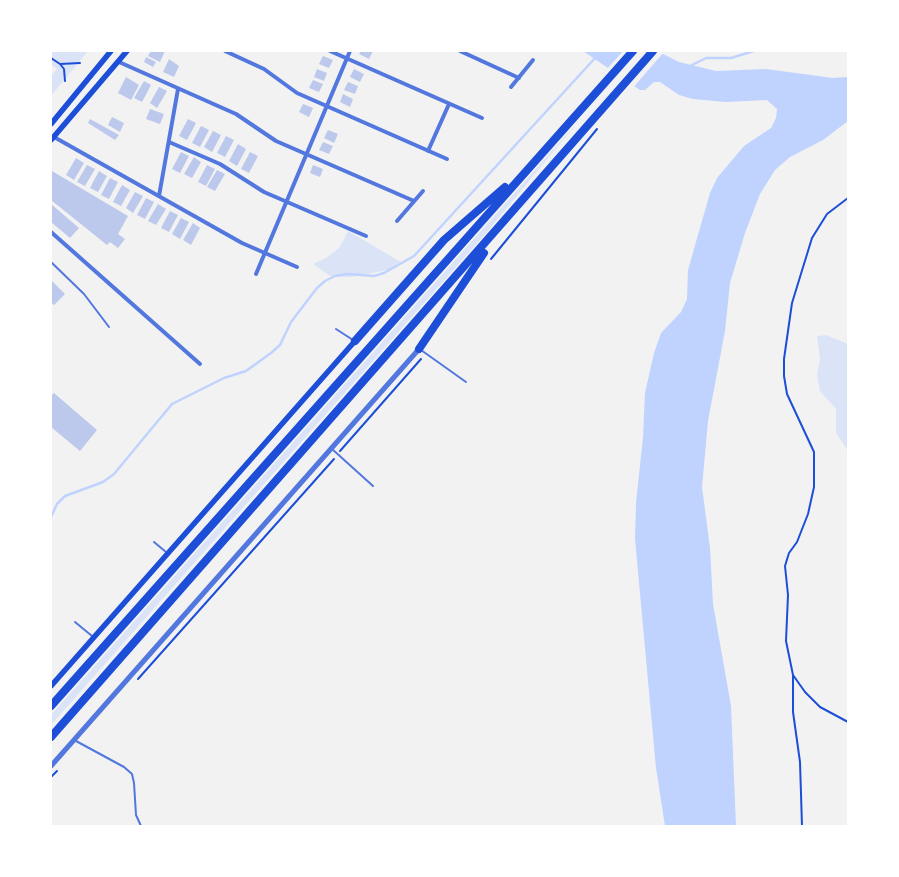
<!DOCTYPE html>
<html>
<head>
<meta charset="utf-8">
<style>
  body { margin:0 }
  #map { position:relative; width:899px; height:877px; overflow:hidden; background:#f2f2f2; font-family:"Noto Sans",sans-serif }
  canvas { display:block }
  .frame { position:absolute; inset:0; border:52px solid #fff; pointer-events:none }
</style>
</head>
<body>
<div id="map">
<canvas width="899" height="877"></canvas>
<div class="frame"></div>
</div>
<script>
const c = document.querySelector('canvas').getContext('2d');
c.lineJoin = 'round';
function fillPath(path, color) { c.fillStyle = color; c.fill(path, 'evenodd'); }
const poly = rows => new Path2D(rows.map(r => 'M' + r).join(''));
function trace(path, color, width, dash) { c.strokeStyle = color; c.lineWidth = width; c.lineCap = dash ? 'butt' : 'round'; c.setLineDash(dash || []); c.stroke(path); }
fillPath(poly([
  [51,51,88,51,51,96,51,76,57,69,51,64],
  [582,117,487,232,51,725,51,715],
  [348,231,401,262,388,270,367,274,351,277,330,276,313,264,326,258,339,248],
  [826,335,848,344,848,451,836,433,836,409,820,391,817,375,820,359,817,336]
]), '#dbe4f7');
fillPath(poly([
  [583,51,657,51,679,62,716,71,766,69,833,78,848,77,848,121,823,140,790,157,775,170,760,194,745,233,730,283,725,331,708,421,702,487,710,548,713,604,731,706,736,826,665,826,656,768,635,539,636,503,643,437,645,393,654,353,661,333,681,312,687,299,688,270,710,193,717,178,744,146,771,128,776,118,777,109,767,100,725,102,693,99,679,95,660,82,654,82,645,90,640,90]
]), '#bfd3fe');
fillPath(poly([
  [623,51,663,51,664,52,632,89,606,70]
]), '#f2f2f2');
trace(poly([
  [688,67,706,58,731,58,754,51],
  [51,517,57,504,65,496,103,482,114,474,172,404,224,378,246,371,271,353,280,345,291,322,317,288,325,281,335,276,348,274,374,276,384,273,414,256,596,57]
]), '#bfd3fe', 2.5);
fillPath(poly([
  [151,51,165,51,160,62,148,56],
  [361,51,373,51,369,59,359,54],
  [323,56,333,60,329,68,319,64],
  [146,57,156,62,153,67,144,62],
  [169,59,179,66,174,77,163,72],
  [317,69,327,73,324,81,314,77],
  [354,69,364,74,360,82,350,77],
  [126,77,139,85,131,100,118,93],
  [313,80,323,84,319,92,309,88],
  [144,81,151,85,142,102,134,98],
  [348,82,358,86,355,94,344,90],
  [159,87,167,91,157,108,150,103],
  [343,94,353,99,350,107,340,102],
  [303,104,313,108,309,117,299,112],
  [150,109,164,114,160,124,146,119],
  [112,117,124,123,120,132,108,125],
  [90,119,119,135,115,140,88,123],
  [188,119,196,123,187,140,179,136],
  [201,126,209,130,200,147,192,143],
  [328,130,338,134,334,143,324,138],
  [213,131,221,135,212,152,204,147],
  [226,136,234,140,225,157,217,153],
  [323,142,333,146,329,154,319,150],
  [238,144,246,149,237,166,229,161],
  [181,152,189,156,180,173,172,169],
  [250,152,258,156,249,173,241,169],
  [194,157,201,162,192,178,184,174],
  [76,158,84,163,74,180,66,175],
  [87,165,95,169,85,186,77,182],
  [207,165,215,169,206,186,198,182],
  [313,165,323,169,320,177,310,173],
  [217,170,225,174,215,191,207,187],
  [52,171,128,216,118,234,125,239,118,248,110,242,107,245,51,200],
  [99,171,107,176,98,192,90,188],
  [110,178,118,182,109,199,101,195],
  [122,185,130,190,121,206,113,202],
  [135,192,143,196,133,213,126,208],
  [146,198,154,202,145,219,137,215],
  [51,204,79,228,70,238,51,222],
  [158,204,166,209,156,225,148,221],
  [170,211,178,215,169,232,161,228],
  [181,218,189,222,180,239,172,234],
  [193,223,200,228,191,245,183,240],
  [51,280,65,294,54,305,51,303],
  [54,393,97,430,80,451,51,427,51,396]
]), '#bdc9ec');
trace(poly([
  [51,58,60,64,80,63],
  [60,64,64,69,65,81],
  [491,259,597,129],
  [340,451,421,359],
  [793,675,805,692,820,707,848,722],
  [138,679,334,459],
  [51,777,57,771],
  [802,826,800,762,793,712,793,675,786,641,788,595,785,566,789,553,797,542,808,514,814,487,814,452,787,394,784,376,784,359,792,303,812,238,827,214,848,198]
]), '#1d4ed8', 2);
trace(poly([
  [51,262,84,294,109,327],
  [336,329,353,340],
  [421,350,466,382],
  [332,449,373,486],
  [154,542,166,552],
  [75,622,92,636],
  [76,741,124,767,132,774,134,783,136,815,141,826]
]), '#5277de', 2);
trace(poly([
  [225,51,264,69,297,93,447,159],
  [330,51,482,118],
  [460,51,519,78],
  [119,62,236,114,276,141,414,201],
  [511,87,533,60],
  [54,137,242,243,297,267],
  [169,142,220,164,264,192,366,236],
  [428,151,449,104],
  [159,196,178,89],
  [397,221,423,191],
  [51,232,200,364],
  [256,274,350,51]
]), '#5277de', 4);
trace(poly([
  [51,766,419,349]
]), '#5277de', 5);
trace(poly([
  [51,124,111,51],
  [51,140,127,51],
  [51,686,355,341]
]), '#1d4ed8', 5.5);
trace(poly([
  [355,341,444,240,505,187],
  [419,349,484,253],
  [51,706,633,51],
  [51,737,653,51]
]), '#1d4ed8', 8);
</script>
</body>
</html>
